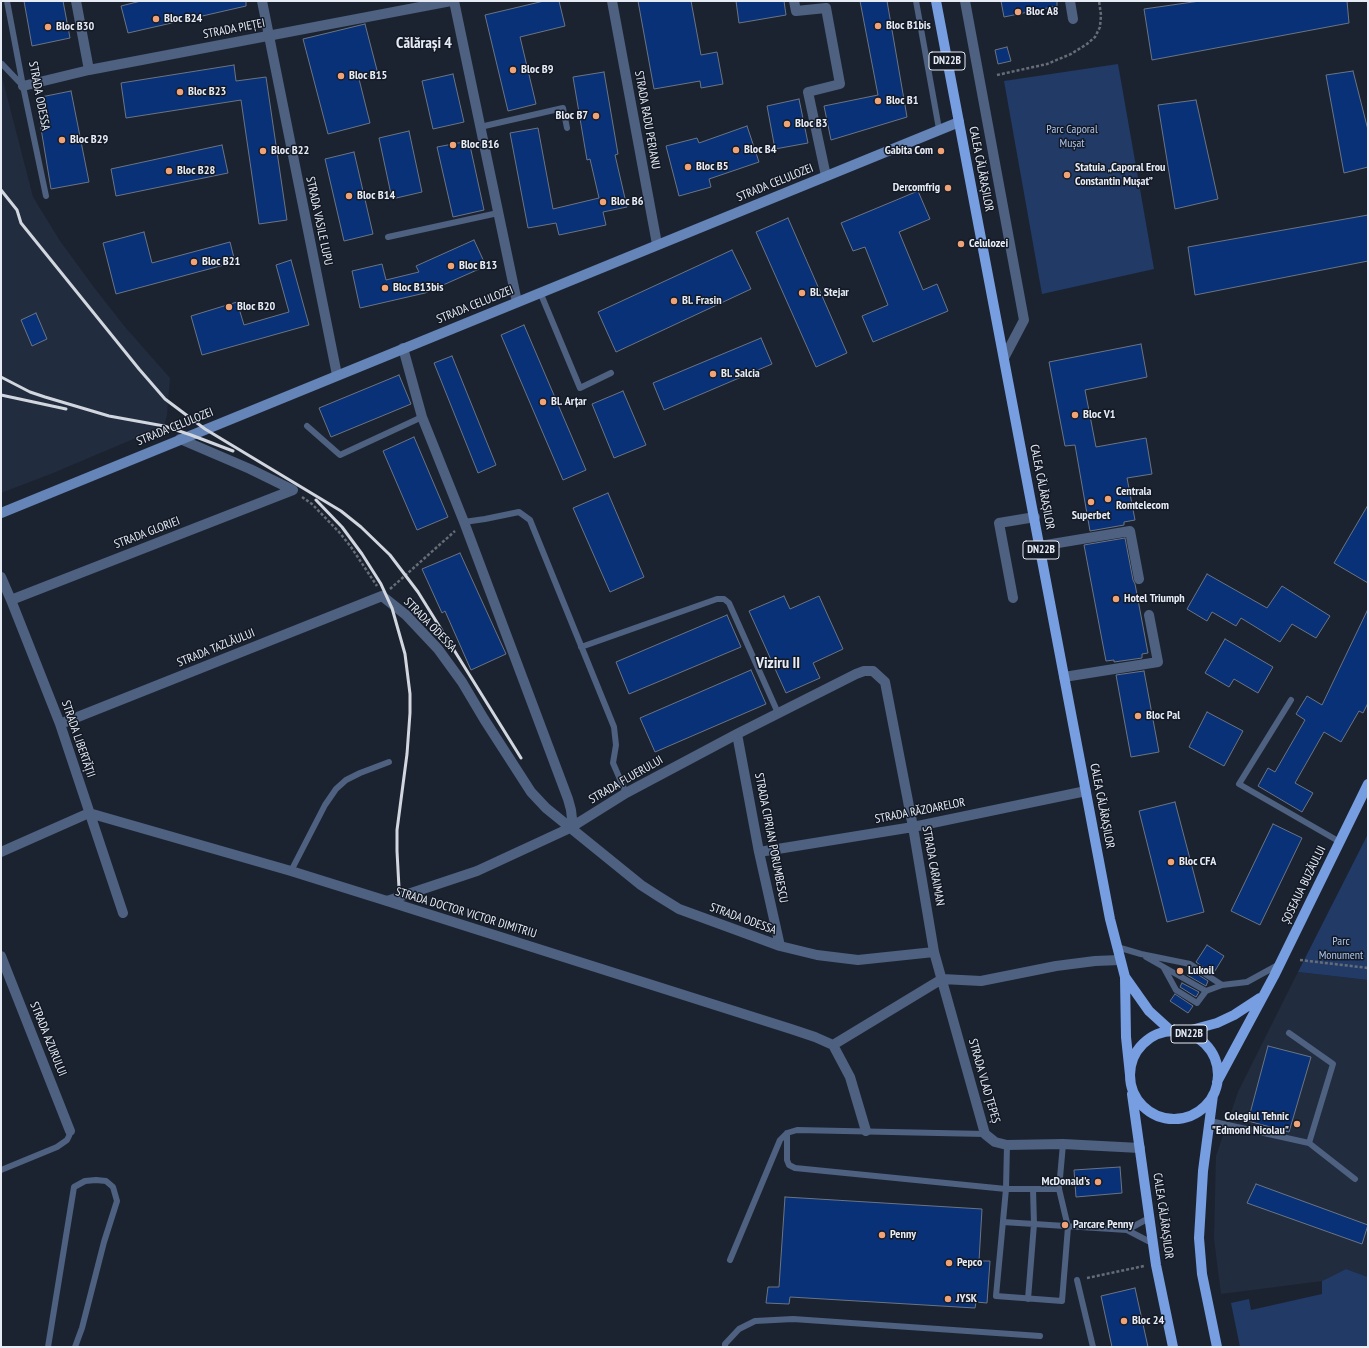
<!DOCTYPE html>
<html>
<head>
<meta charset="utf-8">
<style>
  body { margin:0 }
  #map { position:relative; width:1369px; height:1348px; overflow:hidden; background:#1c2330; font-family:"PT Sans Narrow",sans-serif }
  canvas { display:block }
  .frame { position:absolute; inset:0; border:2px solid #e6ebf4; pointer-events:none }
</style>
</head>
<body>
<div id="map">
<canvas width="1369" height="1348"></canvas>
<div class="frame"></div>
</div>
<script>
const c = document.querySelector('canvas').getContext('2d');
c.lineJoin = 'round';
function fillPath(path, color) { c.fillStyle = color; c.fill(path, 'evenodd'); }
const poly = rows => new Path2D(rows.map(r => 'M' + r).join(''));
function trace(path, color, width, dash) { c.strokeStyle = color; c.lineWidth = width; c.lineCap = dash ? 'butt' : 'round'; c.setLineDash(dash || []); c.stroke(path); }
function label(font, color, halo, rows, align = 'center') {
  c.font = font + ' "PT Sans Narrow",sans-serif'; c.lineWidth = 3; c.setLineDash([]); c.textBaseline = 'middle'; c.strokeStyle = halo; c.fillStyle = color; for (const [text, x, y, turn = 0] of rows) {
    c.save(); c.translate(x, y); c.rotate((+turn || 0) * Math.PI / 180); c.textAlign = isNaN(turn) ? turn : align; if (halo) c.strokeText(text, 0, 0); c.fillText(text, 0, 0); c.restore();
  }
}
fillPath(poly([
  [1,73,33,197,60,241,96,290,125,327,170,378,167,415,164,426,53,473,1,493],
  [1298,972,1368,980,1368,1277,1346,1269,1322,1281,1221,1294,1214,1239,1216,1156,1238,1092]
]), '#212c3e');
fillPath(poly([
  [1118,64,1154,269,1042,294,1004,81],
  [1368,834,1368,980,1298,972],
  [1346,1269,1368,1277,1368,1347,1240,1347,1231,1303,1249,1299,1251,1310,1322,1294,1322,1281]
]), '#223a66');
const building = poly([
  [24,1,63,1,70,38,32,46,24,1],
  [141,1,246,1,246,6,128,33,121,6,141,1],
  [544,1,559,1,565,26,520,37,536,104,508,111,485,15,544,1],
  [638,1,691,1,701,55,717,52,723,84,701,88,700,81,654,89,638,1],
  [736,1,784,1,786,15,739,23,736,1],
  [860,1,887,1,907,117,831,140,824,106,878,95,860,1],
  [1001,1,1057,1,1057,6,1004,17,1001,1],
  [1200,1,1347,1,1349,23,1152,60,1144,9,1200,1],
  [365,24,378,74,359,79,370,123,328,134,303,39,365,24],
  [1007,47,1011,61,998,64,995,50,1007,47],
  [234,65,236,81,266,77,287,220,259,224,241,100,126,118,121,83,234,65],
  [1353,71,1368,130,1368,167,1344,173,1326,75,1353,71],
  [604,72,618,154,615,155,627,207,603,212,606,225,559,235,556,223,528,228,510,133,538,128,553,209,599,198,590,159,587,160,573,77,604,72],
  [453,74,464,122,433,129,422,81,453,74],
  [71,91,89,182,51,189,36,98,71,91],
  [799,99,808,143,775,149,767,106,799,99],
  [1196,100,1218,199,1175,209,1158,105,1196,100],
  [747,126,759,162,709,179,711,187,679,196,666,146,697,138,699,143,747,126],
  [409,131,422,192,392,199,379,138,409,131],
  [469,141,484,210,453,217,437,147,469,141],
  [222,145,228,173,116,196,111,169,222,145],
  [354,152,373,234,344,241,325,159,354,152],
  [918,191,930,219,899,232,923,290,937,284,948,311,873,342,862,316,888,305,865,247,853,251,841,223,918,191],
  [1368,215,1368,261,1195,295,1188,247,1368,215],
  [788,218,847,353,816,367,756,232,788,218],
  [144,232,152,263,230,242,235,262,116,294,103,243,144,232],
  [474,240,486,266,425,293,360,308,352,271,382,264,386,280,419,272,416,266,474,240],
  [732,250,751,289,616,352,598,312,732,250],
  [291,260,309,325,202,355,191,316,237,302,244,325,289,312,276,265,291,260],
  [36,313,47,339,32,346,21,320,36,313],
  [524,325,586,470,563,480,501,335,524,325],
  [761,338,772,364,664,410,653,383,761,338],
  [1141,344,1147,377,1085,390,1096,447,1146,438,1152,474,1127,478,1135,520,1124,522,1124,525,1090,531,1075,445,1065,446,1049,362,1141,344],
  [452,356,496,465,478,473,434,363,452,356],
  [399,375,411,404,331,437,319,408,399,375],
  [623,391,646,445,614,458,592,404,623,391],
  [414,437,448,517,417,530,383,451,414,437],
  [608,493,644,577,610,592,573,508,608,493],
  [1368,505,1368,583,1334,563,1368,505],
  [1125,538,1133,580,1135,584,1148,653,1142,654,1142,658,1114,662,1114,660,1106,661,1084,545,1125,538],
  [460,553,506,654,471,670,445,611,442,613,422,569,460,553],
  [1207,574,1267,608,1282,586,1330,616,1316,638,1292,624,1280,642,1241,618,1236,626,1212,612,1207,621,1187,609,1207,574],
  [784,596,790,609,819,596,843,649,813,663,820,678,786,693,749,611,784,596],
  [1368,609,1368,703,1363,713,1359,711,1341,742,1324,732,1295,783,1313,793,1302,812,1258,786,1268,768,1275,772,1305,720,1296,714,1307,696,1322,705,1368,609],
  [727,615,741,647,629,694,616,662,727,615],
  [1225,639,1273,667,1258,693,1234,679,1229,687,1205,673,1225,639],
  [751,670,766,704,655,752,640,718,751,670],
  [1144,671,1159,752,1131,757,1116,675,1144,671],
  [1207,712,1243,731,1224,766,1189,747,1207,712],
  [1175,802,1204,912,1167,922,1139,811,1175,802],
  [1273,824,1302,838,1260,925,1231,911,1273,824],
  [1207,945,1224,956,1213,974,1196,962,1207,945],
  [1191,970,1208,981,1206,986,1187,975,1191,970],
  [1182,983,1199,992,1196,997,1180,987,1182,983],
  [1175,994,1193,1006,1188,1013,1170,1001,1175,994],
  [1268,1046,1311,1057,1289,1132,1248,1121,1268,1046],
  [1120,1167,1122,1193,1076,1197,1074,1170,1120,1167],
  [1256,1184,1368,1225,1362,1244,1247,1203,1256,1184],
  [785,1197,982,1209,979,1261,990,1261,987,1303,976,1302,975,1308,790,1297,789,1304,766,1303,768,1287,779,1287,785,1197],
  [1135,1288,1148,1347,1112,1347,1101,1296,1135,1288]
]);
fillPath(building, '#083177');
trace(building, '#6b7483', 1);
trace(poly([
  [997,75,1047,64,1071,54,1087,44,1095,37,1100,27,1101,15,1099,1],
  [302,497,312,504,339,532,351,547,377,586],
  [390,589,455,531],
  [1300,960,1368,968],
  [1087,1278,1144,1266]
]), '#666d78', 2.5, [3, 2]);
trace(poly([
  [7,1,23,86,46,196],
  [916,1,939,129],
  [2,64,23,86],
  [480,127,563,108,567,128],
  [388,237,498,213],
  [540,292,580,388,611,373],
  [307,426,340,455,422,417],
  [464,522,485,519,519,512,530,520,614,727,616,745,613,763,626,793],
  [581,647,717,599,724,599,729,603,778,713],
  [1291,700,1239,784,1340,842],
  [291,871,325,805,336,789,346,780,360,773,389,762],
  [1117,947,1141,954,1190,964,1222,985,1247,982,1278,965],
  [1146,957,1206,991,1222,985],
  [1164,968,1176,990,1197,1003,1206,991],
  [1210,1121,1309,1143,1333,1064,1289,1033],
  [787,1133,787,1160,789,1165,795,1168,1006,1189,1059,1189],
  [1309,1143,1355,1179],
  [1007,1145,1006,1189,996,1296,1062,1301,1068,1227,1059,1189,1063,1144],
  [1,1170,57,1147,67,1140,69,1136,70,1131],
  [1003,1222,1127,1230,1154,1244],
  [1127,1230,1149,1218],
  [730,1260,780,1140,787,1133,797,1130,985,1134],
  [1077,1280,1093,1347],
  [1028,1299,1034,1224,1033,1189],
  [48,1347,74,1187,85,1181,96,1180,106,1181,113,1187,117,1201,104,1242,82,1328,75,1347],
  [725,1347,725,1344,739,1329,755,1321,793,1319,1040,1336]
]), '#4e6181', 6);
trace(poly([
  [76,1,89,70],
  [262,1,337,375],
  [454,1,517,302],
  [612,1,657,244],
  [794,1,796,11,826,8,840,84,808,92,826,176],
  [965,1,1024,320,1004,358],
  [1070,1,1073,19],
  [23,86,89,70,451,1],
  [403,348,422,417,464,522,568,799,571,810,572,819,570,828],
  [180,439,250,469,293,490],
  [1040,546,1130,531,1139,579],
  [1,577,11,600,60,724,123,913],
  [1013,598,999,523,1035,517],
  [11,600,293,490],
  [1064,677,1158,662,1149,615],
  [60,724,382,596,406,615,438,649,462,682,484,719,531,792,546,808,641,885,658,896,679,909,731,928,780,946,817,955,858,960,934,952],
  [737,734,759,852,780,946],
  [1,852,89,813,291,871,387,901,791,1029,815,1037,833,1045],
  [759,852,913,827,1086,791],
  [387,901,477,871,570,828,626,793,737,734,856,674,864,671,873,671,885,682,913,827,934,952,985,1134,995,1142,1007,1145,1063,1144,1140,1148],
  [1,956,70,1131],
  [833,1045,942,979,981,981,1056,966,1095,961,1120,960],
  [833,1045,850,1077,866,1131]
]), '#4e6181', 10);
trace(poly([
  [1,513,959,122]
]), '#6584b7', 10);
trace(poly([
  [936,1,1110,919,1125,977,1126,1037,1130,1075],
  [1125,977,1149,1011,1171,1031],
  '1130 1075a44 44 0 1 1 88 0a44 44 0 1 1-88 0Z',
  [1184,1032,1217,1023,1234,1015,1260,998],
  [1217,1082,1274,976,1368,784],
  [1132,1094,1156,1265,1173,1347],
  [1213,1095,1203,1171,1199,1238,1202,1274,1217,1347]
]), '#779ee1', 10);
trace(poly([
  [1,190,17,210,21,223,139,369,165,399,205,429,341,511,361,527,390,555,418,592,521,758],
  [1,377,30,392,45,397,109,416,164,426,191,435,233,451],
  [1,395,66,409],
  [316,500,342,527,362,554,381,584,392,608,405,654,410,694,410,713,407,754,397,830,397,851,399,888]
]), '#d1d6df', 3);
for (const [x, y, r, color] of [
  [1018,12,4,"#efa377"],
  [156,19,4,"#efa377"],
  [878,26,4,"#efa377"],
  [48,27,4,"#efa377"],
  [513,70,4,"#efa377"],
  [341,76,4,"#efa377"],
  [180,92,4,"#efa377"],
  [878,101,4,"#efa377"],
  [596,116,4,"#efa377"],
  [787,124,4,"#efa377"],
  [62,140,4,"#efa377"],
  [453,145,4,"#efa377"],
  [736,150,4,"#efa377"],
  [263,151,4,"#efa377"],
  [941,151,4,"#efa377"],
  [688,167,4,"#efa377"],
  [169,171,4,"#efa377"],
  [1067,175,4,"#efa377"],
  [948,188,4,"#efa377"],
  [349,196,4,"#efa377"],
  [603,202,4,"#efa377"],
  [961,244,4,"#efa377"],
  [194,262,4,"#efa377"],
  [451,266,4,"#efa377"],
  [385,288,4,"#efa377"],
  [802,293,4,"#efa377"],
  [674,301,4,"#efa377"],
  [229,307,4,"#efa377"],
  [713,374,4,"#efa377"],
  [543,402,4,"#efa377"],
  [1075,415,4,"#efa377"],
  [1108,499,4,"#efa377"],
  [1091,502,4,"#efa377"],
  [1116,599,4,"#efa377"],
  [1138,716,4,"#efa377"],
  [1171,862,4,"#efa377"],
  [1180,971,4,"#efa377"],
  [1297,1124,4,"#efa377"],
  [1098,1182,4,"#efa377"],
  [1065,1225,4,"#efa377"],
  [882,1235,4,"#efa377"],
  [949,1263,4,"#efa377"],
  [948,1299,4,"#efa377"],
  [1124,1321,4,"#efa377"]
]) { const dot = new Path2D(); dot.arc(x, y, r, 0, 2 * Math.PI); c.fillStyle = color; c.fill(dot); trace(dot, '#131a26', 1.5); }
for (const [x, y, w] of [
  [947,61,36],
  [1041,550,36],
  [1189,1034,36]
]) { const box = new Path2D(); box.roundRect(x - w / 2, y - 9, w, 18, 3); c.fillStyle = '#131a26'; c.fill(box); trace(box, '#e6ebf4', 1); }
label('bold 11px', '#e6ebf4', null, [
  ["DN22B",947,61],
  ["DN22B",1041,550],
  ["DN22B",1189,1034]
]);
label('bold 12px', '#e6ebf4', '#131a26', [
  ["Bloc A8",1026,12],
  ["Bloc B24",164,19],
  ["Bloc B1bis",886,26],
  ["Bloc B30",56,27],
  ["Bloc B9",521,70],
  ["Bloc B15",349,76],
  ["Bloc B23",188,92],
  ["Bloc B1",886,101],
  ["Bloc B7",588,116,"right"],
  ["Bloc B3",795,124],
  ["Bloc B29",70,140],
  ["Bloc B16",461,145],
  ["Bloc B4",744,150],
  ["Bloc B22",271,151],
  ["Gabita Com",933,151,"right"],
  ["Bloc B5",696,167],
  ["Statuia „Caporal Erou",1075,168],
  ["Constantin Mușat”",1075,182],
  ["Bloc B28",177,171],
  ["Dercomfrig",940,188,"right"],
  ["Bloc B14",357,196],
  ["Bloc B6",611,202],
  ["Celulozei",969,244],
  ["Bloc B21",202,262],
  ["Bloc B13",459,266],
  ["Bloc B13bis",393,288],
  ["Bl. Stejar",810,293],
  ["Bl. Frasin",682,301],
  ["Bloc B20",237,307],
  ["Bl. Salcia",721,374],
  ["Bl. Arțar",551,402],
  ["Bloc V1",1083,415],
  ["Centrala",1116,492],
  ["Romtelecom",1116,506],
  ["Superbet",1091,516,"center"],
  ["Hotel Triumph",1124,599],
  ["Bloc Pal",1146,716],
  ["Bloc CFA",1179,862],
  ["Lukoil",1188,971],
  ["Colegiul Tehnic",1289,1117,"right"],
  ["\"Edmond Nicolau\"",1289,1131,"right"],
  ["McDonald's",1090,1182,"right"],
  ["Parcare Penny",1073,1225],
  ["Penny",890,1235],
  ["Pepco",957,1263],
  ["JYSK",956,1299],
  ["Bloc 24",1132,1321]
], 'left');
label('12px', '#e6ebf4', '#131a26', [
  ["STRADA PIEȚEI",234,29,-11],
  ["STRADA ODESSA",39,96,79],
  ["STRADA RADU PERIANU",647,120,80],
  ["CALEA CĂLĂRAȘILOR",981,169,79],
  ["STRADA CELULOZEI",775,183,-22],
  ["STRADA VASILE LUPU",319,221,78],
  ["STRADA CELULOZEI",475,305,-22],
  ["STRADA CELULOZEI",175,427,-22],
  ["CALEA CĂLĂRAȘILOR",1042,487,79],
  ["STRADA GLORIEI",147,533,-21],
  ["STRADA ODESSA",430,625,46],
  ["STRADA TAZLĂULUI",216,648,-22],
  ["STRADA LIBERTĂȚII",78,739,71],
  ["STRADA FLUERULUI",626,780,-30],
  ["CALEA CĂLĂRAȘILOR",1102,806,79],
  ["STRADA RĂZOARELOR",920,811,-11],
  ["STRADA CIPRIAN PORUMBESCU",771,838,79],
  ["STRADA CARAIMAN",933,866,80],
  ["ȘOSEAUA BUZĂULUI",1304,885,-64],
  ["STRADA DOCTOR VICTOR DIMITRIU",466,913,17],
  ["STRADA ODESSA",743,919,20],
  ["STRADA AZURULUI",48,1039,68],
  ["STRADA VLAD ȚEPEȘ",984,1081,74],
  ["CALEA CĂLĂRAȘILOR",1163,1216,82]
]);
label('12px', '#acc4ec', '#131a26', [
  ["Parc Caporal",1072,130],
  ["Mușat",1072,144],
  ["Parc",1341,942],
  ["Monument",1341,956]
]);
label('bold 16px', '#e6ebf4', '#131a26', [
  ["Călărași 4",424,43],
  ["Viziru II",778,663]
]);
</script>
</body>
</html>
